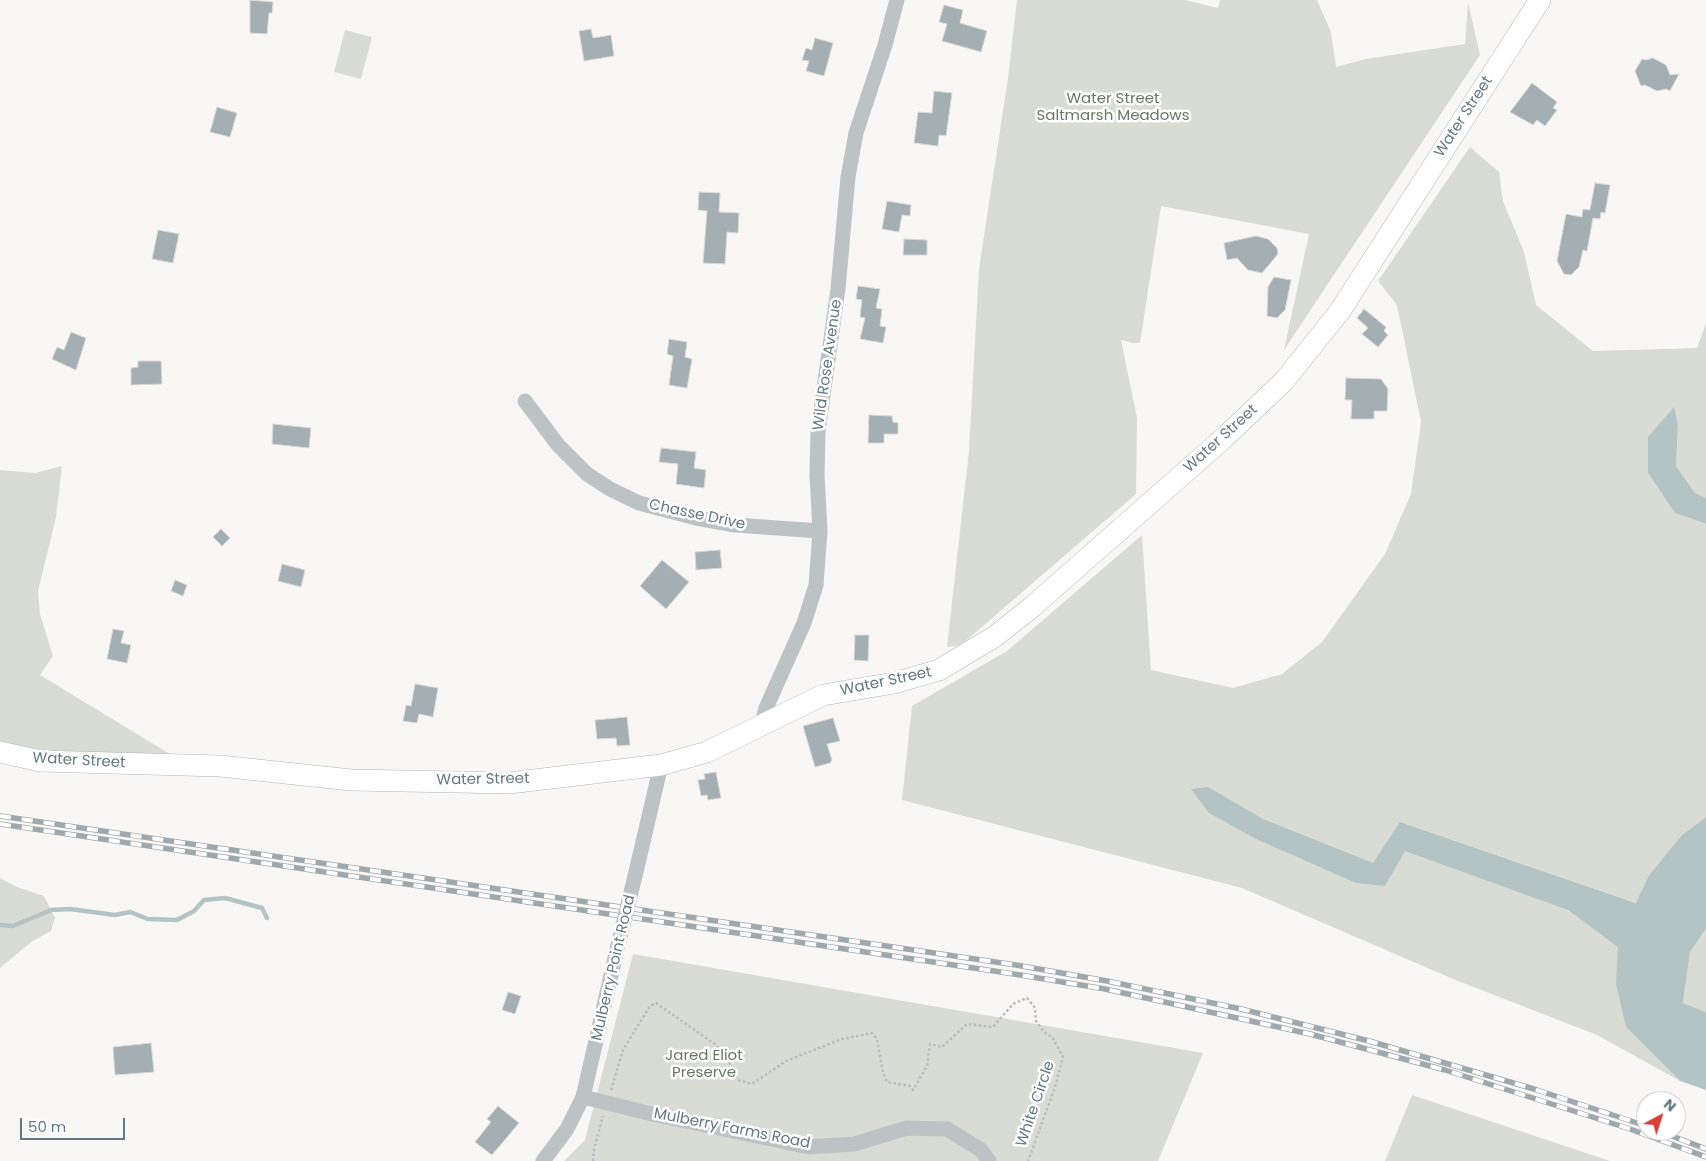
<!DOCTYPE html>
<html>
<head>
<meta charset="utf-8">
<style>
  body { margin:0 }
  #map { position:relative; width:1706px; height:1161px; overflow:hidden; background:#f8f7f5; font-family:Poppins,sans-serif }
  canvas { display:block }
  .north { position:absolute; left:1636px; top:1091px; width:50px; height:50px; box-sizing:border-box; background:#fff; border:1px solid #c1c9cc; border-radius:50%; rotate:40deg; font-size:14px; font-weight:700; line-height:20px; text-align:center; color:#64787f }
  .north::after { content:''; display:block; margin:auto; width:18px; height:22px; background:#da3d33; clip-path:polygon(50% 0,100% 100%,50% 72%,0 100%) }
  .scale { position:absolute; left:20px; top:1118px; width:105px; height:22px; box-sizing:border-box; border:2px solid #64787f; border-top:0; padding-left:6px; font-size:15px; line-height:18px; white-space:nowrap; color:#64787f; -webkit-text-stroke:4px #fff; paint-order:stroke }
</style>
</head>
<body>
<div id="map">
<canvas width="1706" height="1161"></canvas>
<div class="north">N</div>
<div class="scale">50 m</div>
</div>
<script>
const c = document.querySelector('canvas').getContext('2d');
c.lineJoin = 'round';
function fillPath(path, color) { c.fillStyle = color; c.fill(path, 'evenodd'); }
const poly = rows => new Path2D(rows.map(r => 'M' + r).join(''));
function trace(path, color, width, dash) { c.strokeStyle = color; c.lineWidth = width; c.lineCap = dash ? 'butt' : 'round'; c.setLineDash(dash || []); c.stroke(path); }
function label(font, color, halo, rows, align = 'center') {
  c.font = font + ' Poppins,sans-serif'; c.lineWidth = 5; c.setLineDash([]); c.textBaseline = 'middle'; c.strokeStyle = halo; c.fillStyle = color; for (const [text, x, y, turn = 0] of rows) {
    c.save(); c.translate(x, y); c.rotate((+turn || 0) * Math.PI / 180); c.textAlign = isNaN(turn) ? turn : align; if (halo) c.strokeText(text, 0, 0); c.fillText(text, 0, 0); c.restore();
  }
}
fillPath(poly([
  [1017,0,1185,0,1218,8,1220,0,1317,0,1331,32,1336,67,1366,59,1465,44,1468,2,1480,55,1284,350,1309,234,1161,206,1140,343,1133,343,1121,340,1137,418,1136,494,961,645,947,647,969,451,979,269,1008,78],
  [345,30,372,37,361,79,334,72],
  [1470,147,1499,172,1503,201,1524,252,1536,305,1593,351,1697,348,1706,323,1706,498,1695,493,1676,466,1678,425,1648,473,1675,513,1706,524,1706,817,1682,835,1649,875,1637,903,1406,824,1575,914,1625,935,1626,1027,1680,1081,1597,1035,1453,979,1242,888,902,800,912,706,1007,651,1142,535,1151,670,1233,688,1282,674,1322,642,1385,554,1411,494,1421,422,1397,305,1378,281],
  [62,466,56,517,38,591,40,614,53,656,40,675,178,759,29,751,0,742,0,470,35,473],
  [0,878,17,887,44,896,55,918,51,931,31,942,0,968],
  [1706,929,1706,1012,1683,1003,1690,952],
  [633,954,1203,1053,1158,1161,564,1161,585,1140],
  [1412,1095,1610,1161,1385,1161]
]), '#d9dcd5');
fillPath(poly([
  [1674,407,1678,425,1676,466,1695,493,1706,498,1706,524,1675,513,1648,473,1648,437],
  [1208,787,1263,819,1373,863,1400,822,1636,903,1649,875,1682,835,1706,817,1706,929,1690,952,1683,1003,1706,1012,1706,1090,1680,1081,1626,1027,1616,984,1618,947,1568,910,1405,851,1385,886,1356,883,1256,839,1209,813,1191,789]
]), '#b4c4c5');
trace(poly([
  [0,925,13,926,51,910,70,909,115,915,130,912,148,919,177,920,194,911,204,900,225,898,262,908,267,918]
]), '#b4c4c5', 4.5);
const building = poly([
  [250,0,273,2,272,13,269,13,267,34,250,33,250,0],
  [944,5,963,10,960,23,987,31,981,52,942,41,947,24,939,22,944,5],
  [591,29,593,38,611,35,614,56,584,61,579,31,591,29],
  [815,38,833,43,824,76,806,71,809,61,802,60,806,48,812,50,815,38],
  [1653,58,1666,65,1670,75,1679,74,1670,91,1666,89,1657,91,1645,85,1641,86,1635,71,1642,59,1646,60,1653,58],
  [1532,83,1557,102,1553,108,1557,110,1545,126,1537,120,1533,125,1510,112,1532,83],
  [934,91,952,93,946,136,939,135,938,146,914,143,918,112,932,113,934,91],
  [217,107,237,113,230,137,210,132,217,107],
  [1595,183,1610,185,1605,213,1601,212,1600,219,1593,218,1587,251,1583,250,1579,267,1571,275,1564,274,1557,261,1566,214,1582,217,1583,209,1590,210,1595,183],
  [699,192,720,193,719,212,739,213,738,233,727,232,725,264,703,263,707,211,698,210,699,192],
  [887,201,911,205,910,216,902,215,899,232,882,229,887,201],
  [158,230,179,234,173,263,152,259,158,230],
  [1256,236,1268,239,1277,248,1278,254,1262,273,1248,270,1237,258,1227,260,1224,243,1256,236],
  [904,239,927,240,927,255,903,255,904,239],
  [1274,277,1291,280,1285,310,1277,318,1267,316,1268,287,1274,277],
  [858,286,880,289,876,308,882,309,880,326,886,327,883,343,860,339,865,318,860,317,862,300,856,299,858,286],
  [1364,309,1386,327,1384,331,1388,335,1378,347,1362,334,1368,328,1357,318,1364,309],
  [71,332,86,338,76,370,52,359,57,347,64,350,71,332],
  [669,339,687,342,685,357,692,359,687,388,669,385,673,356,667,354,669,339],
  [138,361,161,361,162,384,131,385,131,368,138,367,138,361],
  [1346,378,1381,379,1388,389,1387,411,1374,411,1374,419,1351,419,1352,400,1345,400,1346,378],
  [869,415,892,416,893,422,898,423,898,434,884,434,884,443,868,443,869,415],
  [273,424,311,428,309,448,272,444,273,424],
  [661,448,696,452,694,468,706,470,704,488,676,484,678,464,659,462,661,448],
  [221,529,230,538,222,546,213,537,221,529],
  [720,550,722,568,696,570,695,552,720,550],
  [662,560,689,582,666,609,640,586,662,560],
  [282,564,305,570,301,587,278,581,282,564],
  [175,580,187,585,183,596,171,591,175,580],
  [113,629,124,631,121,643,131,645,127,663,107,659,113,629],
  [855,635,869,635,868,661,854,660,855,635],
  [415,684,438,688,433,717,419,714,417,723,403,721,406,705,411,706,415,684],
  [627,717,630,745,617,746,616,738,597,739,595,720,627,717],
  [833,718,840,741,827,744,832,760,830,763,815,767,803,726,833,718],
  [716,772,721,798,708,800,707,795,701,796,698,780,705,779,704,774,716,772],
  [508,992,521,996,515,1014,502,1010,508,992],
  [151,1043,154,1072,115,1075,113,1047,151,1043],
  [498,1106,519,1123,492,1155,475,1142,491,1122,487,1119,498,1106]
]);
fillPath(building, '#a4afb3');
trace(building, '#d9d9d8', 1);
const secondary = poly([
  [0,752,40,761,220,766,351,780,509,783,661,765,707,752,823,695,894,683,939,670,994,637,1032,607,1225,437,1284,381,1340,311,1540,0]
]);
trace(secondary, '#afb7ba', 22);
trace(poly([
  [611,1090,623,1050,650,1006,656,1003,716,1045,728,1060,738,1080,752,1084,786,1061,842,1039,872,1033,877,1039,883,1073,887,1082,910,1086,913,1090,927,1066,930,1044,942,1047,967,1024,993,1027,1013,1004,1027,998,1035,1008,1036,1021,1044,1032,1053,1038,1063,1057,1055,1087,1028,1161],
  [593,1161,594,1149,603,1116]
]), '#b8bcbe', 2.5, [2.5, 2.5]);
trace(poly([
  [525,401,558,445,587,474,610,489,639,503,696,518,735,525,820,531],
  [761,726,766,708,804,623,816,585,820,531,817,475,818,431,838,289,848,177,856,133,885,45,897,0],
  [635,876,661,765],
  [583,1097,652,1114,809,1147,854,1144,907,1128,947,1129,981,1150,989,1161],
  [543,1161,567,1129,583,1097,618,945]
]), '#bdc3c5', 15);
trace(secondary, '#fff', 21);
const rail = poly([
  [0,816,1016,965,1107,981,1241,1009,1369,1041,1534,1089,1646,1126],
  [0,824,1014,974,1105,989,1310,1034,1445,1070,1630,1129,1706,1157],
  [1659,1131,1706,1149]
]);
trace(rail, '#9fa8ac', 5.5);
trace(rail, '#fff', 4, [11]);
trace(poly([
  [618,945,635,876]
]), '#bdc3c5', 15);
label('15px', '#6a7763', '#fff', [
  ["Water Street",1113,99],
  ["Saltmarsh Meadows",1113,116],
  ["Jared Eliot",704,1056],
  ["Preserve",704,1073]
]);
label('15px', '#64787f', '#fff', [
  ["Water Street",1464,117,-57],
  ["Wild Rose Avenue",828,365,-82],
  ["Water Street",1221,439,-42],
  ["Chasse Drive",697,515,12],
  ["Water Street",886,682,-12],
  ["Water Street",79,761,3],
  ["Water Street",483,780,-1],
  ["Mulberry Point Road",614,968,-77],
  ["White Circle",1036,1104,-71],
  ["Mulberry Farms Road",732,1129,11]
]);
</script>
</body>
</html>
